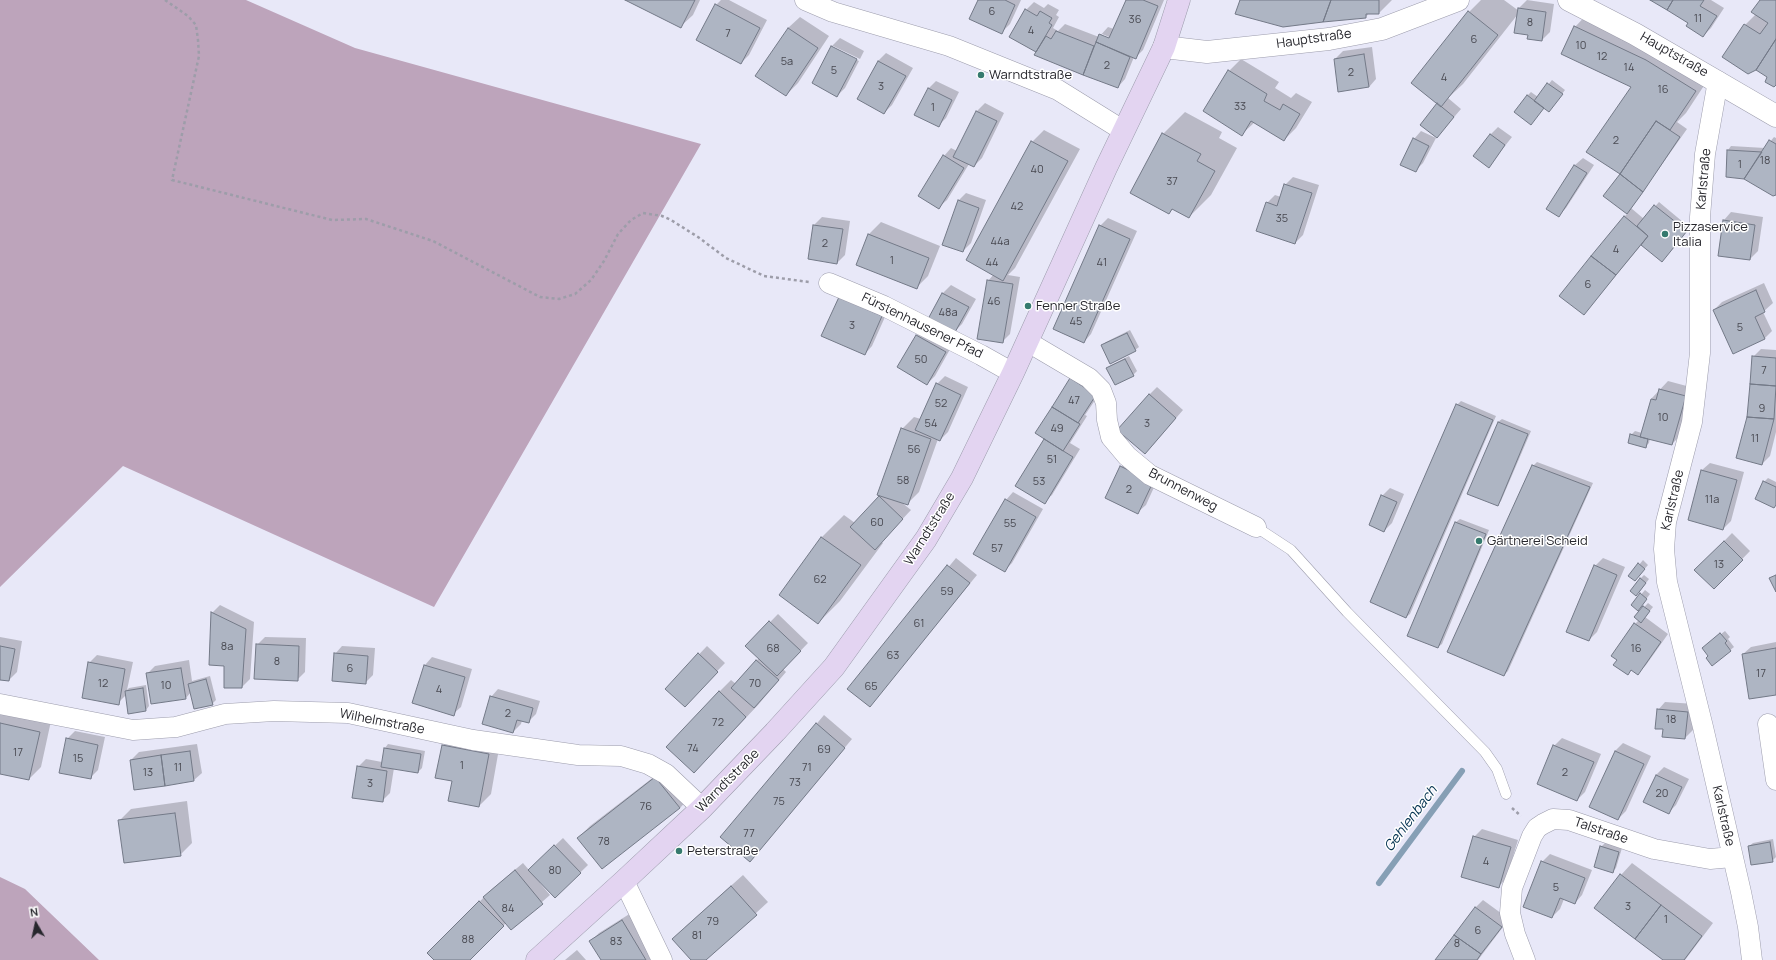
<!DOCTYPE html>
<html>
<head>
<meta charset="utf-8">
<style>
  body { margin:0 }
  #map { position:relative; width:1776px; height:960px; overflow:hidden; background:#e8e8f8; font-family:Manrope,sans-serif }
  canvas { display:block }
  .north { position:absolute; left:16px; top:904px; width:40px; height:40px; -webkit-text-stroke:3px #fff; paint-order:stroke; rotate:351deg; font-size:11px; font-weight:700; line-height:16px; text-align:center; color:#27272d }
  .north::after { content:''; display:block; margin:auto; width:14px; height:18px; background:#27272d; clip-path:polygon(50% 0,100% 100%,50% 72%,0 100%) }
</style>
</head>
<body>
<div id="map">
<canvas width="1776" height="960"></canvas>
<div class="north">N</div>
</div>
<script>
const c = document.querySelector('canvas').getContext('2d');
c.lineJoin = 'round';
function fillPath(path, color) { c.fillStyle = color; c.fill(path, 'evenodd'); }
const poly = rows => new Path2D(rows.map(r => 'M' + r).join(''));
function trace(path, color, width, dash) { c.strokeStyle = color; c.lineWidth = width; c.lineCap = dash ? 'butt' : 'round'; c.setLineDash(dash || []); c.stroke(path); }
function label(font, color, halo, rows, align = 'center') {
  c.font = font + ' Manrope,sans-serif'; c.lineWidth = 3; c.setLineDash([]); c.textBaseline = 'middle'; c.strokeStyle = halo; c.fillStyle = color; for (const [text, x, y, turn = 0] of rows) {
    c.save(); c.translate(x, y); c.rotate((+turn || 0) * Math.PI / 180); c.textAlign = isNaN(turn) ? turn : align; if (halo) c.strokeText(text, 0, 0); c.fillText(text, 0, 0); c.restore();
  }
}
fillPath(poly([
  [0,0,246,0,355,48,701,144,434,607,123,466,0,587],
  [0,877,25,889,99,960,0,960]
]), '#bda4bb');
fillPath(poly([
  [627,0,700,0,693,15,681,26],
  [721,0,729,0,767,20,749,55,741,63,716,5],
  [979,0,1021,0,1010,24,1002,32],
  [1127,0,1164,0,1143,50,1135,58,1134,57,1125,79,1118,87,1036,54,1037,51,1011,36,1026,10,1034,2,1044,8,1048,4,1059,10,1056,15,1059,17,1053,28,1058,31,1065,24,1099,37,1108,27,1114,29],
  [1102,34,1114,39,1113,41,1102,37],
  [1241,0,1392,0,1379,13,1369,13,1366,17],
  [1481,0,1504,0,1519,11,1519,8,1527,0,1554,4,1550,32,1542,40,1529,35,1518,14,1463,84,1448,98,1461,109,1437,137,1438,103,1412,83,1469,12],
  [1651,0,1711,0,1724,8,1711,28,1703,36,1689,23],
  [1761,0,1776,0,1776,84,1769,77,1745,25,1756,14],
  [1590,11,1711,75,1686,113,1677,122,1687,129,1631,208,1644,219,1659,202,1689,227,1665,257,1642,244,1584,314,1624,217,1628,213,1604,196,1620,174,1632,87,1575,27],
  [800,17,829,36,798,83,786,95,788,28],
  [840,38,864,51,860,59,833,46,833,48,859,61,845,88,837,96,813,83,832,46],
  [1372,47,1376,79,1369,87,1335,59,1343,51],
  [886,53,913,68,892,105,884,113,858,98,878,61],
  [1241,59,1279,82,1275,88,1291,98,1296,93,1312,102,1296,128,1284,140,1255,122,1242,134,1229,71],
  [1552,80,1565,90,1549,111,1544,107,1534,120,1527,96,1531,92,1538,97],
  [936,81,959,92,946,118,938,126,928,89],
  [985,103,1004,113,982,158,974,166,969,164,947,200,939,207,944,156,951,148,957,151,977,111],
  [1185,112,1222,132,1219,138,1237,148,1211,195,1189,217,1173,209,1169,213,1163,134],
  [1498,127,1512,137,1489,166,1491,134],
  [1044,130,1080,149,1015,268,1008,275,1020,277,1010,334,1002,342,988,281,994,274,1032,142],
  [1421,131,1436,138,1423,163,1415,171,1414,139],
  [1774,137,1776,138,1776,193,1728,150,1731,146,1765,148],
  [1583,158,1594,165,1566,208,1559,215,1547,208,1575,165],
  [1293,177,1319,185,1303,235,1295,243,1267,203,1275,195,1281,197,1285,185],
  [966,193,986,200,971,243,963,251,958,201],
  [1731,212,1763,217,1758,251,1750,259,1724,220],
  [822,217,850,221,845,255,837,263,814,225],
  [1108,218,1137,231,1091,334,1084,342,1100,226],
  [881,222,940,246,928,276,917,287,857,264,869,234],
  [1764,283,1773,303,1763,312,1772,331,1764,339,1714,310,1722,302],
  [951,285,976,299,962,324,954,332,929,318,943,293],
  [889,308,872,346,865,354,823,336],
  [924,327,953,344,935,376,927,384,898,367,917,335],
  [1130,330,1139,347,1135,350,1102,345,1106,342],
  [1761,349,1776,350,1776,432,1770,456,1762,464,1748,417,1753,357],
  [1129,356,1137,371,1133,375,1107,369,1111,365],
  [945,376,968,387,948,432,940,440,938,439,919,492,907,504,901,502,911,510,881,542,883,543,840,601,818,623,780,595,822,537,844,515,855,523,881,495,902,429,914,417,921,419,937,384],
  [1071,379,1104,387,1085,415,1087,416,1070,443,1080,449,1052,495,1044,502,1017,485,1045,439],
  [1668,381,1694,388,1680,436,1672,444,1650,438,1649,443,1645,447,1631,435,1635,431,1642,433,1651,399],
  [1157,387,1183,410,1153,445,1149,395],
  [1461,401,1496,416,1410,614,1406,617,1457,405],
  [1502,419,1531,431,1501,501,1497,505,1498,422],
  [1129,459,1160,474,1146,505,1138,512,1121,467],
  [1537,462,1593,483,1508,671,1504,675,1533,466],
  [1710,463,1744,472,1731,521,1723,529,1702,470],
  [1768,478,1776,482,1776,505,1774,507,1764,482],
  [1390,488,1404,494,1392,523,1384,531,1382,496],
  [1013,492,1043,509,1012,563,1004,571,1006,500],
  [1460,519,1489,530,1442,644,1438,647,1409,635,1456,522],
  [1732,533,1750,551,1714,588,1696,570],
  [956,558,977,575,869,706,848,689],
  [1603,558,1625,567,1597,632,1589,640,1595,566],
  [1643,560,1648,565,1635,580,1630,576],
  [1644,575,1649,579,1640,591,1640,579],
  [1645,590,1650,594,1641,606,1632,605],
  [1648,603,1653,607,1645,617,1668,634,1646,665,1638,673,1632,669,1628,674,1635,624,1639,620,1635,617],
  [220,605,254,622,250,679,242,687,225,665,212,613],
  [778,614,808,643,783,669,786,672,758,705,706,760,719,692,731,680,736,684,759,658,747,646],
  [1725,631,1730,637,1728,639,1734,647,1712,665,1707,645],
  [0,637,22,641,17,672,9,680,0,679],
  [265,637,306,638,305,672,297,680,257,645],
  [1776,642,1776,694,1743,654,1751,647],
  [342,646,375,648,373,675,365,683,335,654],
  [707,646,725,663,692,697,666,689],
  [97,655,133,662,127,690,129,688,146,685,149,706,146,710,126,695,118,703,89,663],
  [432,657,472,669,461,707,453,714,413,703,425,665],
  [189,660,192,681,210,676,216,700,212,704,191,692,186,698,147,674,155,666],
  [498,689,540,701,536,714,528,722,522,720,521,724,513,732,491,697],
  [1665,702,1695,704,1693,730,1685,738,1658,710],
  [0,709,51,721,41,767,29,779,0,773],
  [824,715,852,739,750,861,722,837],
  [75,731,105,737,98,770,90,778,67,739],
  [454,734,500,743,491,794,479,806,453,780,442,746],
  [1562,738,1601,754,1585,792,1577,800,1554,746],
  [1623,743,1651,756,1626,811,1618,819,1615,751],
  [197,744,202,773,194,780,131,760,139,752],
  [388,744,425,751,422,768,418,772,394,768,390,793,382,801,358,767,366,759,382,762,385,748],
  [668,766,691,796,680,808,578,838,590,826],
  [1664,767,1689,779,1676,805,1668,813,1656,775],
  [187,801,192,843,180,855,119,821,131,809],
  [1482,829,1518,840,1506,879,1498,887,1474,837],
  [563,838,588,865,555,897,541,882,540,883,550,895,511,929,506,923,469,960,436,960,429,953,492,889,523,863,529,870],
  [1773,839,1776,857,1772,861,1749,846,1753,843],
  [1605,843,1622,848,1616,868,1612,872,1601,847],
  [1550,854,1592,870,1582,895,1575,903,1564,899,1560,909,1552,917,1542,862],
  [1632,863,1713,923,1685,960,1665,960,1621,875],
  [743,875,768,902,705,960,693,960,685,927],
  [1483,900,1509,919,1478,960,1437,960,1475,908],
  [631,913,659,960,602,960,591,941,599,933],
  [577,950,586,960,565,960]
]), '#0003');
trace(poly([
  [1379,883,1462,771]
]), '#869fb5', 6);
const building = poly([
  [625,0,695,0,681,28,625,0],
  [978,0,1005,0,1015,5,1002,34,969,19,978,0],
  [1126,0,1143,0,1158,6,1136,59,1096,42,1099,34,1109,38,1126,0],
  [1240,0,1331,0,1323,22,1283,27,1235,14,1240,0],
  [1331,0,1379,0,1379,14,1366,14,1366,18,1323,22,1331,0],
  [1650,0,1673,0,1667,10,1650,0],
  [1673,0,1704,0,1700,6,1717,16,1703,37,1686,26,1688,23,1667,10,1673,0],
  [1760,0,1776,0,1776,39,1756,70,1748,74,1722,57,1744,24,1760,34,1768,23,1751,12,1760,0],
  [715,4,760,28,741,64,696,40,715,4],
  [1518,8,1546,12,1542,41,1527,39,1528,35,1514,33,1518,8],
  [1025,9,1037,16,1040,11,1052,18,1049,23,1052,25,1036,52,1009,37,1025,9],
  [1468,11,1498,35,1441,107,1411,83,1468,11],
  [1574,26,1646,60,1696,91,1670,130,1656,121,1620,174,1586,152,1631,87,1561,54,1574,26],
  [788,28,818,48,786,96,755,76,788,28],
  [1056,31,1094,46,1083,75,1034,55,1046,36,1051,39,1056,31],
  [1776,39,1776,85,1774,87,1765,82,1767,77,1756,70,1776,39],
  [1096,42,1130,57,1118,88,1083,75,1096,42],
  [831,46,857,59,837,97,812,83,831,46],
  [1364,54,1369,87,1338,92,1334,59,1364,54],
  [878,61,906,76,884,114,857,99,878,61],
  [1228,70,1267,94,1264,101,1280,110,1283,104,1300,114,1284,141,1251,121,1242,136,1203,111,1228,70],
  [1547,83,1563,94,1549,112,1534,101,1547,83],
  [928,88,952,100,939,127,914,115,928,88],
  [1527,95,1544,108,1531,125,1514,112,1527,95],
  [1437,103,1454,117,1437,138,1420,125,1437,103],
  [976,111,997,121,974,167,953,157,976,111],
  [1656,121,1680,137,1643,192,1620,174,1656,121],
  [1162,133,1201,154,1197,161,1215,171,1189,218,1172,209,1169,214,1130,193,1162,133],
  [1490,134,1505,145,1489,168,1473,156,1490,134],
  [1413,138,1429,146,1416,172,1400,165,1413,138],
  [1769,140,1776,144,1776,195,1773,196,1744,179,1769,140],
  [1031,141,1068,161,1003,281,966,260,1031,141],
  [1727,150,1762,152,1744,179,1726,177,1727,150],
  [943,155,964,168,939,209,918,196,943,155],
  [1574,165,1587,173,1559,217,1546,209,1574,165],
  [1620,174,1643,192,1627,214,1603,196,1620,174],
  [1284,184,1312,193,1295,244,1256,231,1266,202,1277,206,1284,184],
  [958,200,979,208,963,252,942,245,958,200],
  [1654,205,1687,231,1662,262,1641,245,1648,236,1637,226,1654,205],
  [1624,216,1648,236,1616,275,1591,256,1624,216],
  [1723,220,1755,225,1750,260,1718,256,1723,220],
  [813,225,843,229,837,264,808,259,813,225],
  [1099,225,1130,239,1084,343,1053,329,1099,225],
  [868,234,929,258,917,289,856,265,868,234],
  [1591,256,1616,275,1584,315,1559,296,1591,256],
  [987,280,1013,284,1003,343,977,339,987,280],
  [1756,290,1765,312,1755,317,1765,339,1733,354,1713,310,1756,290],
  [942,293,969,307,954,334,928,319,942,293],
  [839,297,882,316,865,355,821,336,839,297],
  [1127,333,1136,351,1110,364,1101,345,1127,333],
  [916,335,946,352,927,385,897,367,916,335],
  [1752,356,1776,358,1776,386,1750,384,1752,356],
  [1125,359,1134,376,1115,385,1106,368,1125,359],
  [1070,378,1096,395,1078,423,1052,407,1070,378],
  [936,383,961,395,940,441,915,430,936,383],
  [1750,384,1776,386,1774,419,1747,417,1750,384],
  [1659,389,1686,396,1672,445,1640,437,1651,399,1656,400,1659,389],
  [1149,394,1176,418,1145,454,1117,430,1149,394],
  [1456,404,1493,420,1406,618,1370,602,1456,404],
  [1052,407,1080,424,1063,451,1035,433,1052,407],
  [1747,417,1774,419,1762,465,1736,458,1747,417],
  [1498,422,1528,434,1498,506,1467,494,1498,422],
  [901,428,931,439,908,505,877,495,901,428],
  [1630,434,1648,439,1646,448,1628,443,1630,434],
  [1044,439,1073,457,1045,504,1015,486,1044,439],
  [1532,465,1590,487,1504,676,1447,652,1532,465],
  [1120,466,1153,482,1138,514,1105,498,1120,466],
  [1701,470,1737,480,1723,530,1688,520,1701,470],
  [1763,481,1776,487,1776,505,1774,508,1755,499,1763,481],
  [1381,495,1397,502,1384,532,1369,525,1381,495],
  [879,496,903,519,875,550,850,527,879,496],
  [1005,499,1036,517,1005,572,973,554,1005,499],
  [1455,522,1486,534,1438,648,1407,636,1455,522],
  [821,537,861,565,818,624,779,595,821,537],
  [1724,541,1743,560,1714,589,1694,570,1724,541],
  [1638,563,1645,569,1635,581,1628,576,1638,563],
  [947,565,970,583,870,707,847,689,947,565],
  [1594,565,1617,575,1589,641,1566,632,1594,565],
  [1776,575,1776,592,1769,578,1776,575],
  [1640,578,1646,583,1636,596,1630,591,1640,578],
  [1640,593,1647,599,1638,611,1631,605,1640,593],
  [1643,606,1650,611,1641,623,1634,617,1643,606],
  [211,612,246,629,242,688,224,688,224,666,209,665,211,612],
  [769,621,801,651,777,676,745,646,769,621],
  [1634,623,1661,642,1638,675,1631,670,1628,675,1613,665,1617,660,1611,656,1634,623],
  [1720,633,1727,641,1725,643,1731,651,1712,666,1706,658,1708,656,1702,648,1720,633],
  [256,644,299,646,298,681,254,679,256,644],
  [0,646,15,649,9,681,0,680,0,646],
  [1776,648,1776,695,1749,699,1742,654,1776,648],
  [334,653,368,656,366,684,332,681,334,653],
  [698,653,718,672,685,707,665,689,698,653],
  [756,660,779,680,754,708,731,688,756,660],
  [88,662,125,669,119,705,82,698,88,662],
  [424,665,465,677,454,716,412,703,424,665],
  [181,668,186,699,151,704,146,673,181,668],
  [206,679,213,705,194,709,188,684,206,679],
  [143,688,146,711,128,714,125,691,143,688],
  [719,691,746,717,694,773,666,747,719,691],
  [490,696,533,708,529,723,517,720,513,733,482,724,490,696],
  [1657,709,1688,712,1685,739,1662,737,1663,729,1655,729,1657,709],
  [0,723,40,732,29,780,0,774,0,723],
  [816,723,845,748,750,862,720,837,816,723],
  [66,738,98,745,91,779,59,773,66,738],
  [442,745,489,754,479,807,448,801,452,781,435,778,442,745],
  [1553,745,1594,762,1577,801,1537,784,1553,745],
  [384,748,421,754,418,773,381,767,384,748],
  [190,751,194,781,165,786,161,755,190,751],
  [1615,751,1644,764,1618,820,1589,807,1615,751],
  [161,755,165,786,134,790,130,760,161,755],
  [357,766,387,771,383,802,352,798,357,766],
  [1656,775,1682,787,1669,814,1643,802,1656,775],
  [655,777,680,808,602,869,577,838,655,777],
  [175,813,181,856,124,863,118,820,175,813],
  [1473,836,1511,847,1499,888,1461,877,1473,836],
  [1770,842,1773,862,1751,865,1748,846,1770,842],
  [554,845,581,873,555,898,528,870,554,845],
  [1600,846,1619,852,1613,873,1594,867,1600,846],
  [1541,861,1585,878,1575,904,1560,898,1552,918,1523,907,1541,861],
  [515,870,543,904,511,930,483,897,515,870],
  [1620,874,1661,905,1635,939,1594,908,1620,874],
  [731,886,757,915,706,960,691,960,672,939,731,886],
  [479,901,504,926,470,960,434,960,427,953,479,901],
  [1661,905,1702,936,1684,960,1663,960,1635,939,1661,905],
  [1475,907,1502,927,1481,954,1454,935,1475,907],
  [622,920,646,960,601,960,589,941,622,920],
  [1454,935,1481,954,1477,960,1435,960,1454,935]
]);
fillPath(building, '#aeb5c3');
trace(building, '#737987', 1);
const service = poly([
  [1256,527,1291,550,1347,612,1485,752,1497,769,1506,794]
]);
const minor = poly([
  [805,0,833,12,949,46,1058,90,1124,131],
  [1718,81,1705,154,1700,217,1700,353,1692,422,1666,522,1664,549,1667,582,1703,727,1741,892,1748,927,1752,960],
  [829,283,884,306,981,355,1013,373],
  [1028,342,1089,378,1101,390,1106,403,1107,420,1111,437,1127,456,1150,475,1256,527],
  [0,704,133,730,176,727,225,714,274,711,348,713,473,740,578,755,621,756,648,764,666,774,702,808],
  [1768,724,1776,780],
  [624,881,662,960],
  [1525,960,1515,934,1510,913,1512,888,1532,836,1537,828,1543,824,1553,819,1569,820,1654,849,1710,859,1732,857]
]);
const tertiary = poly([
  [1569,0,1635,34,1776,116],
  [1164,47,1207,52,1329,39,1382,29,1458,0]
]);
const secondary = poly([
  [537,960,624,881,702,808,775,732,834,667,926,539,962,478,1013,373,1106,168,1164,47,1179,0]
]);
trace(service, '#9c9cac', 11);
trace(minor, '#9c9cac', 21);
trace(tertiary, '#9c9cac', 23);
trace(secondary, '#9c9cac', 23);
trace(poly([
  [165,0,188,16,196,25,198,40,199,56,172,180,332,220,366,219,433,241,540,297,559,299,575,294,591,280,604,261,618,234,631,220,643,213,662,216,671,220,698,237,726,258,764,276,809,282],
  [1512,808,1521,816]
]), '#9d9da9', 2.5, [3, 3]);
trace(service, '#fff', 10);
trace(minor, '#fff', 20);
trace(tertiary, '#fff', 22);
trace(secondary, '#e3d4f1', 22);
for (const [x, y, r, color] of [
  [981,75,4,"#357a6e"],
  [1665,234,4,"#357a6e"],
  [1028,306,4,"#357a6e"],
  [1479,541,4,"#357a6e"],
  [679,851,4,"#357a6e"]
]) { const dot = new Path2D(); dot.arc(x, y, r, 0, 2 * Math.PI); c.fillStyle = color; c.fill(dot); trace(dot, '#fff', 1.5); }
label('11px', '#494a52', null, [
  ["6",992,12],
  ["11",1698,19],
  ["36",1135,20],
  ["8",1530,23],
  ["4",1031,31],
  ["7",728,34],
  ["6",1474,40],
  ["10",1581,46],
  ["12",1602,57],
  ["5a",787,62],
  ["2",1107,66],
  ["14",1629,68],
  ["5",834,71],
  ["2",1351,73],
  ["4",1444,78],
  ["3",881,87],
  ["16",1663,90],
  ["33",1240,107],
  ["1",933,108],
  ["2",1616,141],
  ["18",1765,161],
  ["1",1740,165],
  ["40",1037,170],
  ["37",1172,182],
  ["42",1017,207],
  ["35",1282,219],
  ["44a",1000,242],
  ["2",825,244],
  ["4",1616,250],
  ["1",892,261],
  ["44",992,263],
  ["41",1102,263],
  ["6",1588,285],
  ["46",994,302],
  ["48a",948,313],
  ["45",1076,322],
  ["3",852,326],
  ["5",1740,328],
  ["50",921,360],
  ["7",1764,371],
  ["47",1074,401],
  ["52",941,404],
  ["9",1762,409],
  ["10",1663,418],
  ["54",931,424],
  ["3",1147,424],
  ["49",1057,429],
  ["11",1755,439],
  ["56",914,450],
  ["51",1052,460],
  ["58",903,481],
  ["53",1039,482],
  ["2",1129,490],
  ["11a",1712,500],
  ["60",877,523],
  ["55",1010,524],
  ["57",997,549],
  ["13",1719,565],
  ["62",820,580],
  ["59",947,592],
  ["61",919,624],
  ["8a",227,647],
  ["68",773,649],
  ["16",1636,649],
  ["63",893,656],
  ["8",277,662],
  ["6",350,669],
  ["17",1761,674],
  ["12",103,684],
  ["70",755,684],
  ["10",166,686],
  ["65",871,687],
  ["4",439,690],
  ["2",508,714],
  ["18",1671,720],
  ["72",718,723],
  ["74",693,749],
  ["69",824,750],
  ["17",18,753],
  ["15",78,759],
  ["1",462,766],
  ["11",178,768],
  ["71",807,768],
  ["13",148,773],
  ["2",1565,773],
  ["73",795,783],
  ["3",370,784],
  ["20",1662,794],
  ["75",779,802],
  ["76",646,807],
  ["77",749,834],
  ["78",604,842],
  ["4",1486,862],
  ["80",555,871],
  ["5",1556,888],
  ["3",1628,907],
  ["84",508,909],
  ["1",1666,920],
  ["79",713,922],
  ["6",1478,931],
  ["81",697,936],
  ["88",468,940],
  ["83",616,942],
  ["8",1457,944]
]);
label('13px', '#27272d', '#fff', [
  ["Hauptstraße",1314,39,-8],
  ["Hauptstraße",1674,55,30],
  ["Karlstraße",1704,179,-85],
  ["Fürstenhausener Pfad",922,326,26],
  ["Brunnenweg",1183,490,28],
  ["Karlstraße",1673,500,-77],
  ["Warndtstraße",930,529,-58],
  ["Wilhelmstraße",382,722,11],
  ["Warndtstraße",728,781,-45],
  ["Karlstraße",1723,816,77],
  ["Talstraße",1601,831,19]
]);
label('13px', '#27272d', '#fff', [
  ["Warndtstraße",989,75],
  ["Pizzaservice",1673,227],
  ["Italia",1673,242],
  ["Fenner Straße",1036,306],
  ["Gärtnerei Scheid",1487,541],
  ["Peterstraße",687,851]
], 'left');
label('italic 14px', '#01304f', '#fff', [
  ["Gehlenbach",1411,819,-53]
]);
</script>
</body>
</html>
